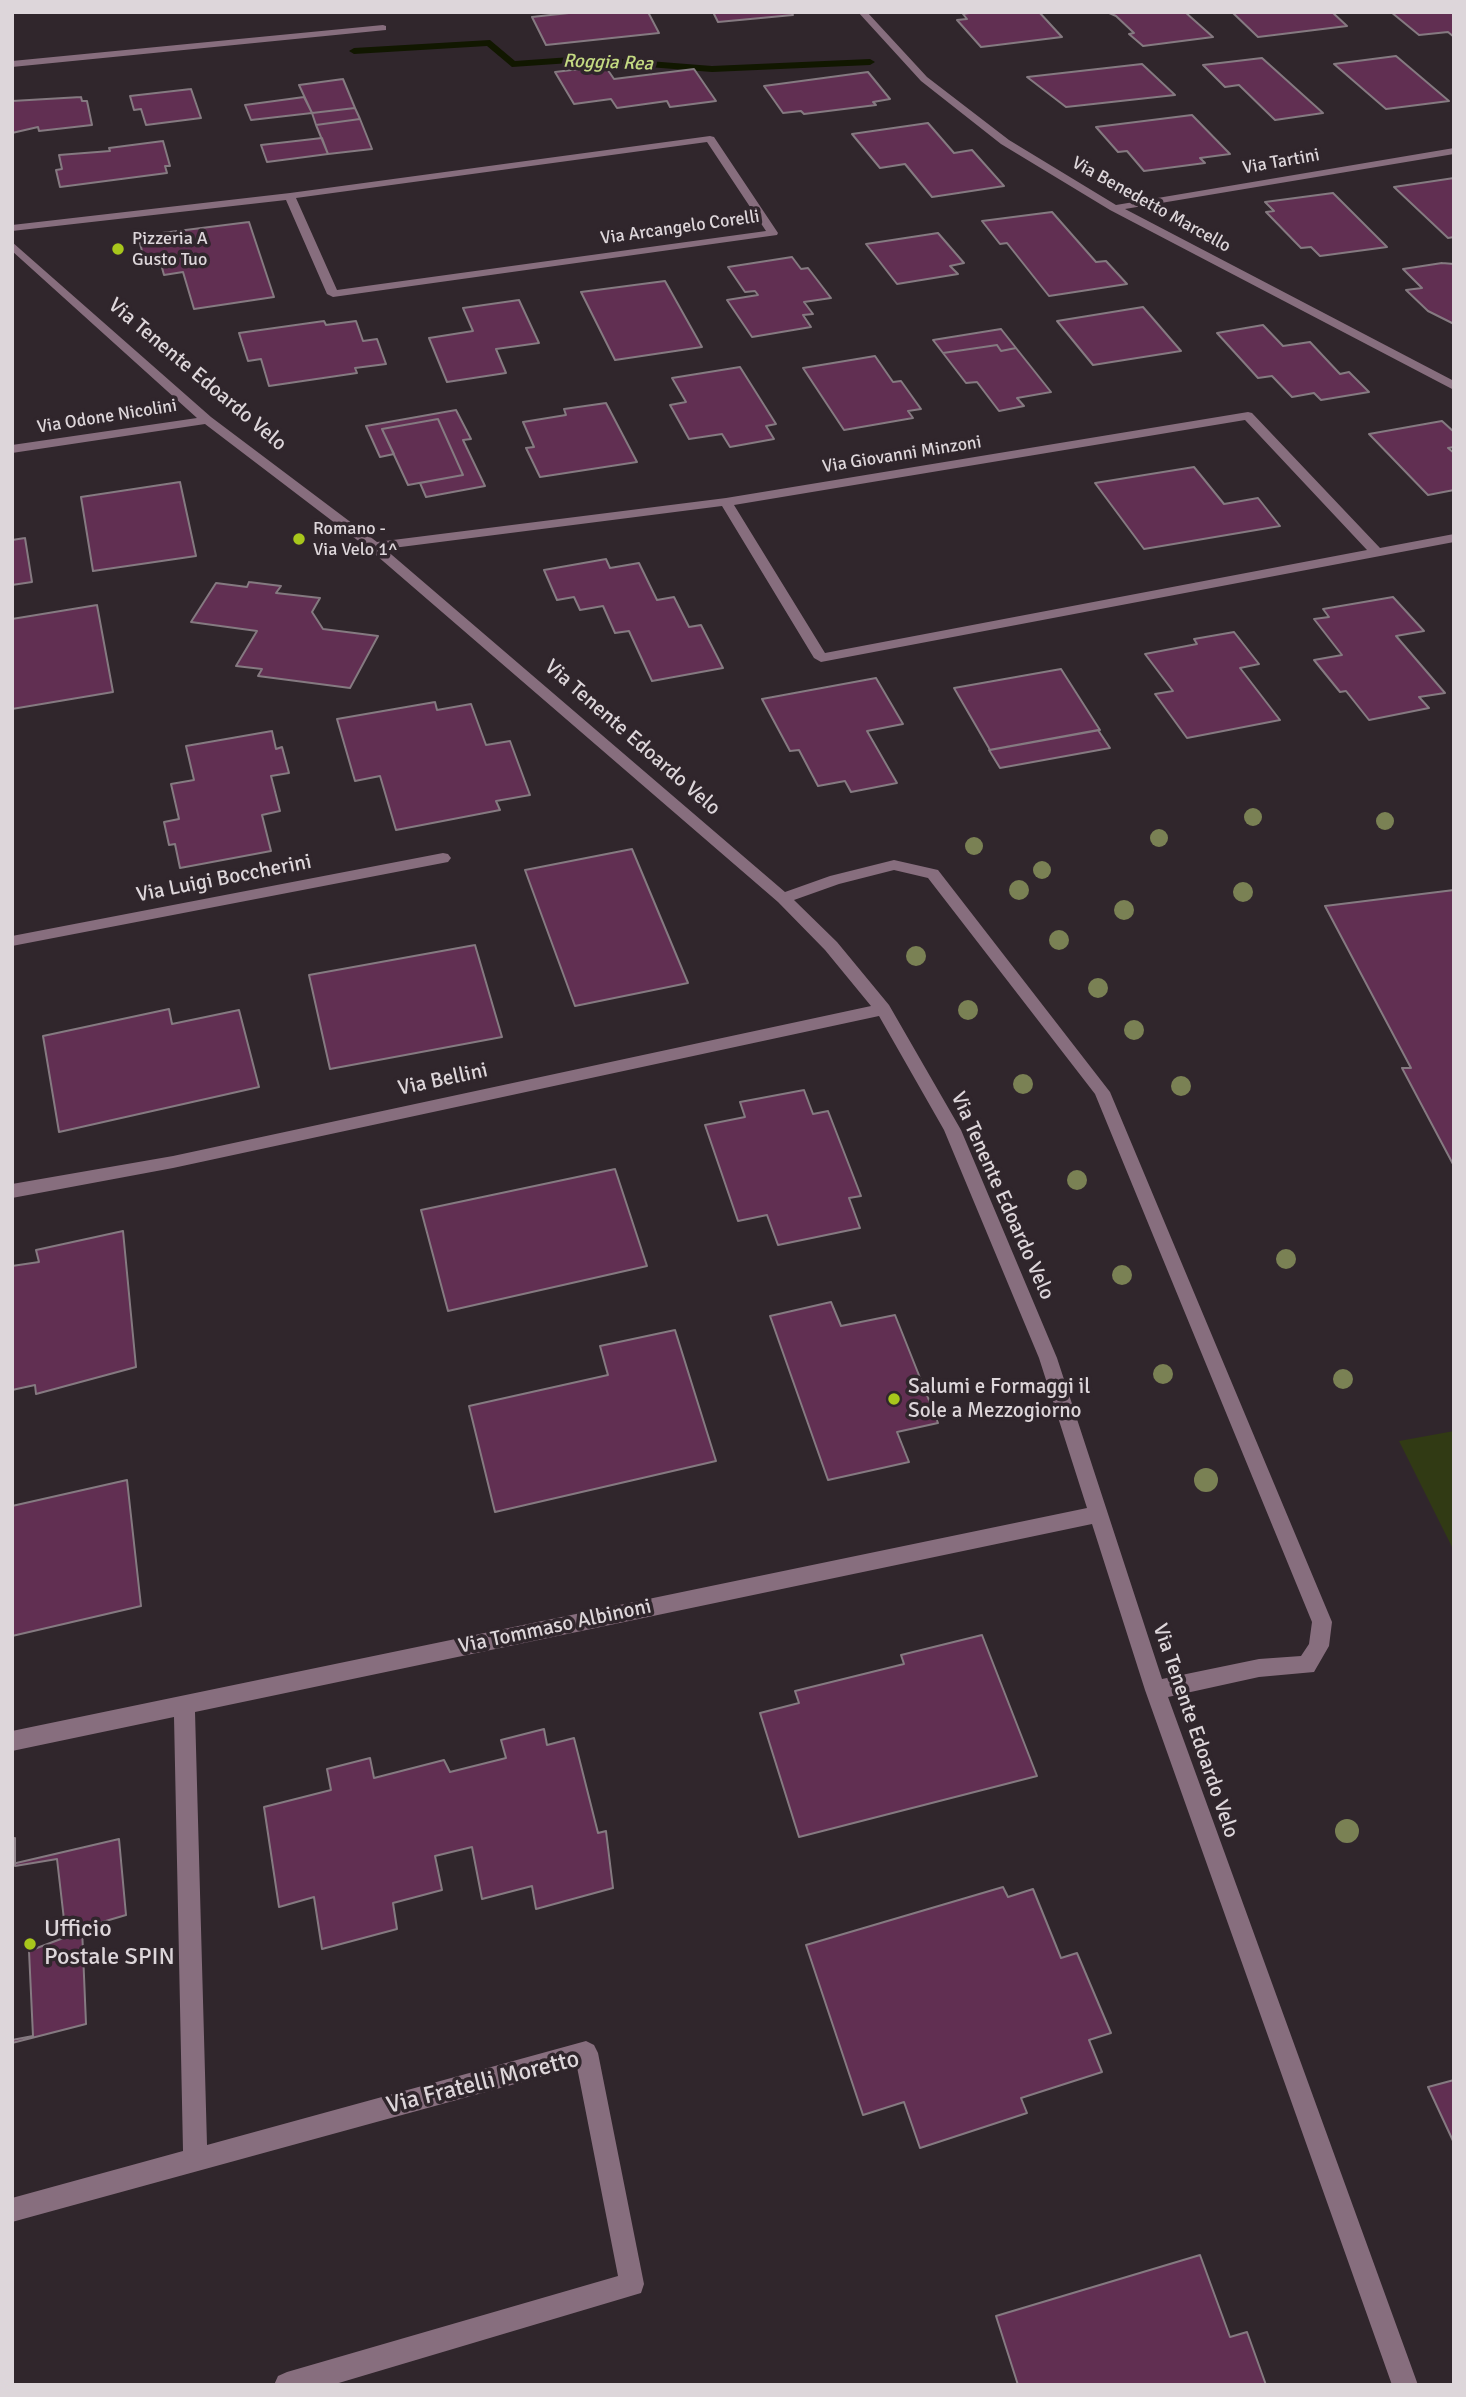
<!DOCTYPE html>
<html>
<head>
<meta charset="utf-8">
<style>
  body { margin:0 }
  #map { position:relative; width:1466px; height:2397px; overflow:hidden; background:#30262c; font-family:Signika,sans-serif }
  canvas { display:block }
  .frame { position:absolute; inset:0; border:14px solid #ddd6da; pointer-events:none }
</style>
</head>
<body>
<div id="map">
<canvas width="1466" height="2397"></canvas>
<div class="frame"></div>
</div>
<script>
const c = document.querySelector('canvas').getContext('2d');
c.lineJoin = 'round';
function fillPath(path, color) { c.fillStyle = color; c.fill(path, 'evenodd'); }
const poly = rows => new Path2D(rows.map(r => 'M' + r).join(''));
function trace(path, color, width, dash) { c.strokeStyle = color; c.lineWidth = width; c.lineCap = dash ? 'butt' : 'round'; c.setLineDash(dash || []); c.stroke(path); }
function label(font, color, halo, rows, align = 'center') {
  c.font = font + ' Signika,sans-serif'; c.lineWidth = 7; c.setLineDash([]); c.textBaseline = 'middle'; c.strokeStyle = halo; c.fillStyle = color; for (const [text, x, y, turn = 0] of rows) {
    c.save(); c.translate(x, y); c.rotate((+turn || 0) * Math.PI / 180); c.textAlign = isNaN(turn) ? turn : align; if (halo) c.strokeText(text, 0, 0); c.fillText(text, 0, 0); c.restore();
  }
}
fillPath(poly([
  [1454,1431,1454,1551,1399,1441]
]), '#313a14');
fillPath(poly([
  [490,40,515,61,585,56,712,66,870,59,875,62,870,65,712,72,585,62,512,67,487,46,354,54,349,51,354,48,490,40]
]), '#111700');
const building = poly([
  [578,12,648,12,659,33,546,45,532,17,578,12],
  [713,12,791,12,793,15,718,22,713,12],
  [975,12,1039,12,1062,37,981,47,957,20,967,19,963,14,975,12],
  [1107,12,1185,12,1213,37,1143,46,1129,34,1134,33,1116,16,1107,12],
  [1332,12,1347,26,1258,37,1233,13,1332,12],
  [1391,12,1454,12,1454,37,1448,32,1419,35,1391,12],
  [1396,56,1449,101,1386,109,1334,64,1396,56],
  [1262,58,1323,113,1275,120,1239,85,1225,87,1203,65,1262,58],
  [1142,64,1175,95,1066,107,1027,77,1142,64],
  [605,66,614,79,694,69,716,101,670,107,667,101,617,108,611,99,574,104,555,72,605,66],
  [868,72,890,99,873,102,876,105,804,114,801,111,783,113,764,86,868,72],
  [343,79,355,108,312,113,299,85,343,79],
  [191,89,201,118,146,125,141,109,134,110,130,96,191,89],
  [81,97,82,101,87,101,92,125,39,131,38,127,12,133,12,101,81,97],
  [304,97,312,113,251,120,245,105,304,97],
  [355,108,360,119,316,125,312,113,355,108],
  [1192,115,1230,154,1200,158,1205,163,1144,171,1127,151,1118,152,1096,127,1192,115],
  [360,119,372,149,328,154,316,125,360,119],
  [928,123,954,153,972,150,1004,186,932,197,905,164,880,168,852,134,928,123],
  [322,138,328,154,267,162,261,145,322,138],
  [163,141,170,166,165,166,167,173,60,187,56,170,62,169,59,155,110,151,109,148,163,141],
  [1454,178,1454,237,1448,238,1394,187,1454,178],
  [1333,193,1387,247,1320,256,1311,247,1301,248,1266,212,1274,211,1265,202,1333,193],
  [1052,212,1096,262,1106,261,1127,284,1049,296,1007,243,1000,244,982,221,1052,212],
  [249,222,274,297,194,309,183,272,164,275,161,264,146,266,138,236,249,222],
  [938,233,964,263,950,266,958,274,897,284,866,244,938,233],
  [792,257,801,269,808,268,831,298,804,302,813,314,803,315,811,327,752,337,727,300,758,295,755,291,745,292,728,267,792,257],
  [1442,263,1454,264,1454,324,1428,311,1406,290,1422,288,1403,269,1442,263],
  [665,281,702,347,615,360,581,292,665,281],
  [519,300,539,343,496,349,506,373,447,382,429,338,473,331,463,308,519,300],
  [1143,307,1181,351,1093,365,1057,321,1143,307],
  [324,321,326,325,356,321,363,341,377,339,386,364,355,368,357,373,269,386,261,359,248,361,239,333,324,321],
  [1263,325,1283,346,1310,342,1340,374,1349,372,1369,392,1321,400,1314,393,1292,397,1272,376,1258,378,1217,333,1263,325],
  [1001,329,1016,348,1001,351,997,345,943,353,933,340,1001,329],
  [997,345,1001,351,1016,348,1051,392,1017,398,1024,406,999,411,977,382,966,383,943,353,997,345],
  [875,356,893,382,901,381,921,409,908,411,913,418,844,430,803,368,875,356],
  [740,367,776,424,766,426,774,439,730,447,722,434,689,439,670,405,686,402,672,378,740,367],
  [606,403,637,462,540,477,526,448,534,447,523,422,566,415,564,409,606,403],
  [456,410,471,439,463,440,485,486,426,497,420,483,463,475,438,419,382,429,394,454,380,457,366,426,456,410],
  [438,419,463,475,408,485,382,429,438,419],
  [1442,421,1454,432,1454,447,1448,448,1454,453,1454,490,1428,495,1369,434,1442,421],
  [1194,467,1224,504,1258,498,1280,526,1144,549,1095,483,1194,467],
  [180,482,196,556,93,571,81,497,180,482],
  [25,538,32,582,12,585,12,540,25,538],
  [606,559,610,568,639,563,657,600,674,597,689,627,701,625,723,668,652,681,629,631,615,633,603,606,580,610,574,597,557,600,544,570,606,559],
  [249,582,281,586,276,593,320,598,312,612,323,629,378,636,350,688,258,676,262,669,236,666,257,631,191,622,216,583,247,587,249,582],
  [1393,597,1424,631,1396,636,1445,693,1419,697,1429,708,1369,720,1346,691,1340,692,1314,660,1342,655,1314,619,1329,617,1323,609,1393,597],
  [97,605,113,692,12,709,12,619,97,605],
  [1234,632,1259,664,1240,668,1280,720,1187,738,1155,694,1173,691,1145,654,1197,644,1194,639,1234,632],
  [1061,669,1100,730,990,750,954,688,1061,669],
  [876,678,903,724,867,731,897,783,851,792,845,781,818,786,799,750,790,751,762,699,876,678],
  [435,702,437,710,471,704,486,745,510,741,530,795,496,801,500,810,396,830,380,776,355,781,337,719,435,702],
  [1098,730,1110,748,1000,768,989,750,1098,730],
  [272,731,276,749,282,747,289,773,271,776,280,811,262,815,271,851,180,868,175,844,169,845,164,822,179,819,171,784,194,780,186,746,272,731],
  [632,849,688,983,575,1006,525,870,632,849],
  [1454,890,1454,1166,1402,1068,1411,1068,1325,906,1454,890],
  [475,945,502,1037,330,1069,309,975,475,945],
  [169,1009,172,1024,239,1010,259,1087,59,1132,43,1036,169,1009],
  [804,1090,813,1114,828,1111,861,1196,849,1198,860,1228,778,1245,767,1215,738,1221,705,1125,745,1117,740,1102,804,1090],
  [615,1169,647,1266,448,1311,421,1210,615,1169],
  [123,1231,136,1367,36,1394,35,1385,12,1390,12,1266,39,1262,36,1250,123,1231],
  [831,1302,841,1326,895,1315,938,1423,897,1432,909,1462,828,1480,770,1316,831,1302],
  [675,1330,716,1461,495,1512,469,1406,608,1375,600,1346,675,1330],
  [127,1480,141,1606,12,1636,12,1506,127,1480],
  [982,1635,1037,1776,799,1837,760,1713,799,1703,795,1691,904,1664,901,1655,982,1635],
  [544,1729,547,1745,574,1738,598,1833,606,1831,613,1888,536,1909,532,1886,482,1899,472,1847,435,1856,442,1890,393,1903,397,1929,322,1949,314,1897,279,1907,264,1807,331,1790,327,1769,370,1758,374,1778,444,1760,450,1772,506,1758,501,1740,544,1729],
  [15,1838,15,1866,57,1859,66,1937,29,1951,33,2036,12,2040,12,1839,15,1838],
  [119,1839,126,1915,82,1928,86,2024,12,2043,12,1864,119,1839],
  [1003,1887,1008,1897,1033,1889,1061,1958,1077,1953,1111,2033,1089,2040,1102,2072,1021,2098,1027,2113,920,2148,904,2102,863,2115,806,1945,1003,1887],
  [1454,2080,1454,2143,1428,2087,1454,2080],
  [1200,2255,1230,2337,1247,2332,1266,2385,1018,2385,996,2316,1200,2255]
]);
fillPath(building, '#612f52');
trace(building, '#857a81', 2);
fillPath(poly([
  [858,12,867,12,927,77,1009,140,1116,205,1454,148,1454,154,1125,209,1454,381,1454,390,1110,210,1001,144,921,81,858,12],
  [383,25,386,26,386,30,12,67,12,61,383,25],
  [710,136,714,137,778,233,777,235,333,297,327,294,286,200,12,231,12,225,290,193,710,136],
  [707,142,766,231,337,290,296,198,707,142],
  [12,242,211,417,377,542,726,498,1248,412,1252,413,1380,548,1454,534,1454,542,821,662,814,658,722,506,385,549,785,892,830,876,894,860,938,870,1110,1092,1332,1622,1329,1646,1314,1672,1259,1677,1168,1697,1418,2385,1392,2385,1145,1690,1092,1524,195,1712,207,2145,586,2041,594,2045,598,2053,644,2284,641,2293,332,2385,274,2385,278,2376,287,2372,618,2276,577,2067,12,2222,12,2198,183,2151,174,1717,12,1751,12,1731,1087,1508,1039,1358,944,1130,879,1016,173,1168,12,1198,12,1184,173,1156,871,1006,825,950,778,902,369,549,205,424,12,453,12,445,197,418,12,251,12,242],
  [1245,420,1367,550,825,653,734,505,1245,420],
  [894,870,928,878,1095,1094,1312,1622,1309,1644,1301,1656,1259,1659,1162,1679,1057,1358,961,1130,889,1005,837,942,794,900,839,884,894,870],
  [443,853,448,854,451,858,448,862,12,946,12,936,443,853]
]), '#876e7e');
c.fillStyle = '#7a8154';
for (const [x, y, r] of [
  [1253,817,9],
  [1385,821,9],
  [1159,838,9],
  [974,846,9],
  [1042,870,9],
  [1019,890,10],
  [1243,892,10],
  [1124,910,10],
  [1059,940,10],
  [916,956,10],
  [1098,988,10],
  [968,1010,10],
  [1134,1030,10],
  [1023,1084,10],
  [1181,1086,10],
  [1077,1180,10],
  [1286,1259,10],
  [1122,1275,10],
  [1163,1374,10],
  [1343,1379,10],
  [1206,1480,12],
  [1347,1831,12]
]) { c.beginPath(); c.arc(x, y, r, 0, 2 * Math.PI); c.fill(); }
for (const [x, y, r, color] of [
  [118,249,7,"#a8c71c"],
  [299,539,7,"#a8c71c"],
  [894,1399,7,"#a8c71c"],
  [30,1944,7,"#a8c71c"]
]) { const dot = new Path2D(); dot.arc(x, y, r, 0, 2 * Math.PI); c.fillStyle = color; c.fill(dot); trace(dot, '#30262c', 2.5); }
label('18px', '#ddd6da', '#30262c', [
  ["Via Tartini",1281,162,-10],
  ["Via Benedetto Marcello",1151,205,29],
  ["Via Arcangelo Corelli",680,228,-8],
  ["Via Odone Nicolini",107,417,-9],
  ["Via Giovanni Minzoni",902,455,-9]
]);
label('18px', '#ddd6da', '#30262c', [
  ["Pizzeria A",132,239],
  ["Gusto Tuo",132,260],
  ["Romano -",313,529],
  ["Via Velo 1^",313,550]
], 'left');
label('italic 19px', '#c4da82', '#30262c', [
  ["Roggia Rea",608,63,2]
]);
label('21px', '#ddd6da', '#30262c', [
  ["Via Tenente Edoardo Velo",197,375,40],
  ["Via Tenente Edoardo Velo",632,738,41],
  ["Via Luigi Boccherini",224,879,-11],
  ["Via Bellini",443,1080,-12],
  ["Via Tenente Edoardo Velo",1002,1196,66],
  ["Via Tommaso Albinoni",555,1627,-12],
  ["Via Tenente Edoardo Velo",1195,1731,71]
]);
label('21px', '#ddd6da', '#30262c', [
  ["Salumi e Formaggi il",908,1387],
  ["Sole a Mezzogiorno",908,1411]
], 'left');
label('24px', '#ddd6da', '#30262c', [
  ["Ufficio",44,1930],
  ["Postale SPIN",44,1958]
], 'left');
label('24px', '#ddd6da', '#30262c', [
  ["Via Fratelli Moretto",483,2083,-14]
]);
</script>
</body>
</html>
